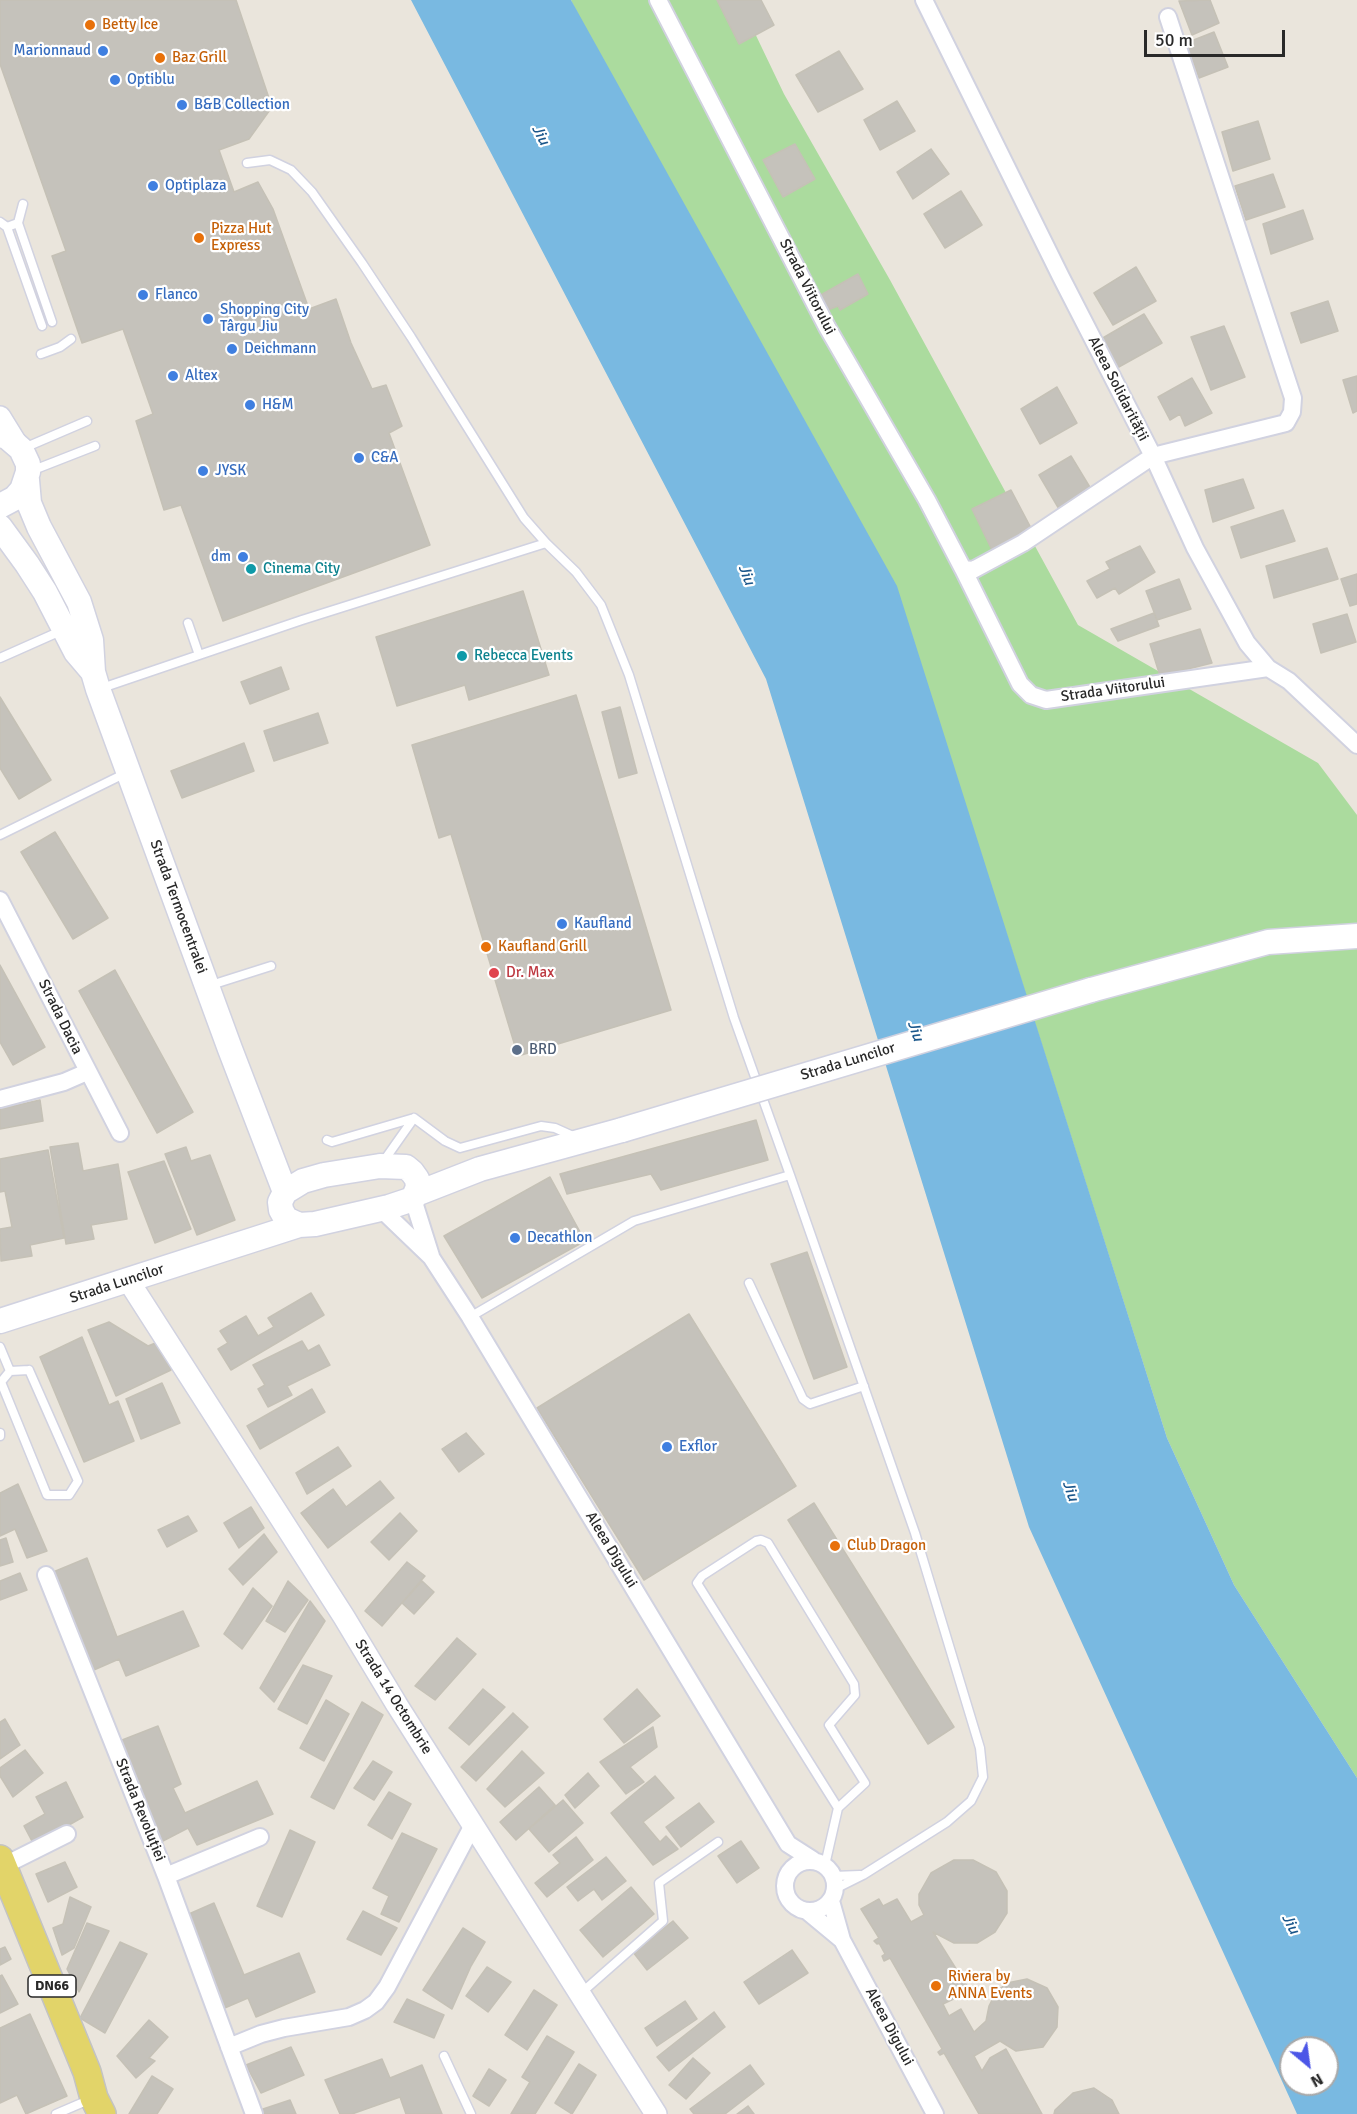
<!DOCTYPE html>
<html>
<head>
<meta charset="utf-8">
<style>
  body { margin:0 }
  #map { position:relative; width:1357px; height:2114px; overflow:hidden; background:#eae5dc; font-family:Signika,sans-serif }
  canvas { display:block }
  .north { position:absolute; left:1279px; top:2036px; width:60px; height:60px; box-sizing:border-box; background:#fff; border:2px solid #a9a9a9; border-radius:50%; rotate:151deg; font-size:16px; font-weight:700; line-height:24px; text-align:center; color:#292929 }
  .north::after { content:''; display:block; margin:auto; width:21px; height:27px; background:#4c56e7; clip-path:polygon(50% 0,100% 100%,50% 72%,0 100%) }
  .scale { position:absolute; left:1144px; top:30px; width:141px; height:27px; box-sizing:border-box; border:3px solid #292929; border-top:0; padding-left:8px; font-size:18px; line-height:21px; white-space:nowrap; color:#292929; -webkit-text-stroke:4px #fff; paint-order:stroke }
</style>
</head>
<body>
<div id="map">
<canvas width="1357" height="2114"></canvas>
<div class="north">N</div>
<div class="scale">50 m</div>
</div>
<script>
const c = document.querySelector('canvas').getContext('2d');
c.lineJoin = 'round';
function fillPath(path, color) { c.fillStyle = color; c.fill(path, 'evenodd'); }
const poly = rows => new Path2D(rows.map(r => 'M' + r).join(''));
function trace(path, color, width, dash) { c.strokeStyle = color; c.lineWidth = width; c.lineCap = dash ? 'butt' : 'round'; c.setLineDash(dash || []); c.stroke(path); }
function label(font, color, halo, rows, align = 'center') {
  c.font = font + ' Signika,sans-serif'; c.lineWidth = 4.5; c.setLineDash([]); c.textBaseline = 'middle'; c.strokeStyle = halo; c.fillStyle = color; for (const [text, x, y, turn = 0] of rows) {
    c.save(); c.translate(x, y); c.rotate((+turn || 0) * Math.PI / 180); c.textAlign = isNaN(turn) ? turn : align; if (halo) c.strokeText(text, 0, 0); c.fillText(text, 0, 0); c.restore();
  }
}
fillPath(poly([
  [571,0,739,0,784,94,890,280,1078,625,1318,763,1357,815,1357,1778,1234,1585,1167,1438,1006,932]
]), '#abdb9e');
fillPath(poly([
  [411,0,571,0,897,586,1167,1438,1234,1585,1357,1778,1357,2114,1297,2114,1029,1527,766,679],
  [1291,2048,1327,2048,1327,2084,1291,2084]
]), '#79b9e1');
const building = poly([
  [0,0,236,0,272,107,249,139,219,150,234,192,258,182,273,209,309,309,336,299,351,343,372,389,386,385,402,426,389,433,430,545,223,621,181,505,164,510,136,421,153,414,123,329,82,343,52,256,66,251,0,64,0,0],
  [717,0,761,0,774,25,739,44,717,0],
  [1210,0,1219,23,1192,35,1179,1,1210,0],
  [1214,32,1228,67,1199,78,1186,43,1214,32],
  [839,51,863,89,818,112,796,75,839,51],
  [897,101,915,131,880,150,864,120,897,101],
  [1258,121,1270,159,1233,171,1222,132,1258,121],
  [795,144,815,179,783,197,763,160,795,144],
  [931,149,949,174,913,199,897,172,931,149],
  [1273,174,1285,207,1246,220,1235,186,1273,174],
  [961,191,982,225,945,248,924,214,961,191],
  [1303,210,1313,239,1271,254,1263,224,1303,210],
  [1136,267,1156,301,1113,325,1094,293,1136,267],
  [858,274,868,294,840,310,838,306,828,310,819,296,858,274],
  [1328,301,1338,331,1301,343,1291,313,1328,301],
  [1144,314,1162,343,1117,368,1101,339,1144,314],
  [1224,326,1245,377,1211,390,1191,337,1224,326],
  [1357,376,1357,411,1353,413,1343,380,1357,376],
  [1192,378,1212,413,1185,426,1180,414,1170,420,1158,397,1192,378],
  [1057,387,1077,423,1040,444,1021,409,1057,387],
  [1071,456,1091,489,1059,509,1039,475,1071,456],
  [1243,479,1254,508,1213,522,1205,490,1243,479],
  [1011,490,1031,528,992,550,972,509,1011,490],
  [1283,510,1295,541,1241,558,1231,527,1283,510],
  [1140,546,1155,572,1119,594,1115,588,1097,598,1087,581,1110,569,1106,562,1140,546],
  [1327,548,1338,579,1274,598,1266,566,1327,548],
  [1357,574,1357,604,1350,606,1341,579,1357,574],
  [1179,579,1191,609,1157,620,1146,591,1179,579],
  [523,591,549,675,469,700,465,685,397,706,376,637,523,591],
  [1154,613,1159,626,1118,641,1111,629,1154,613],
  [1347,614,1356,642,1321,653,1313,624,1347,614],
  [1200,629,1212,663,1160,676,1150,644,1200,629],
  [281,667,289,689,250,704,241,682,281,667],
  [576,695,671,1010,518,1056,451,834,439,838,412,745,576,695],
  [0,697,51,780,19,799,0,768,0,697],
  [620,707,637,773,619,778,602,712,620,707],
  [318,713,328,743,274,761,264,731,318,713],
  [244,743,254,771,182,798,171,771,244,743],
  [55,832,108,918,73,939,21,852,55,832],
  [0,965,45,1047,13,1065,0,1042,0,965],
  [115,970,193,1112,157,1133,79,991,115,970],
  [40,1100,43,1121,0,1129,0,1109,40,1100],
  [756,1120,768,1160,661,1190,651,1174,567,1194,560,1174,756,1120],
  [78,1143,83,1171,118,1164,127,1219,91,1225,94,1239,66,1244,50,1147,78,1143],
  [186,1147,191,1161,210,1155,235,1220,197,1235,165,1154,186,1147],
  [48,1150,64,1238,30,1245,32,1256,1,1261,0,1229,12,1227,5,1191,0,1192,0,1159,48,1150],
  [164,1161,191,1229,155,1243,128,1172,164,1161],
  [550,1177,585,1241,482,1298,444,1236,550,1177],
  [807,1252,847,1367,814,1379,771,1264,807,1252],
  [311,1293,324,1315,231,1370,218,1349,228,1343,220,1331,246,1316,258,1336,274,1327,268,1318,311,1293],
  [689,1314,796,1486,644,1580,537,1408,689,1314],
  [109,1322,148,1346,158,1342,171,1370,116,1396,88,1330,109,1322],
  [82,1337,109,1405,118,1401,134,1441,84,1462,40,1357,82,1337],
  [302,1341,308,1351,319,1345,330,1365,287,1386,292,1395,268,1407,258,1389,265,1385,253,1365,302,1341],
  [162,1383,180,1423,141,1439,126,1399,162,1383],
  [312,1389,325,1412,260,1449,247,1426,312,1389],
  [466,1433,484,1454,459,1472,442,1449,466,1433],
  [338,1447,351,1466,307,1494,296,1473,338,1447],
  [380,1481,394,1498,328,1548,301,1513,333,1489,346,1507,380,1481],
  [18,1484,47,1551,27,1558,15,1529,0,1536,0,1493,18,1484],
  [814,1503,954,1727,928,1744,788,1520,814,1503],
  [251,1507,264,1528,239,1548,224,1523,251,1507],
  [400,1513,417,1531,389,1560,371,1542,400,1513],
  [188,1516,197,1531,167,1547,158,1530,188,1516],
  [264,1534,277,1552,243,1585,229,1569,264,1534],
  [6,1538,13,1562,0,1566,0,1540,6,1538],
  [87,1558,117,1637,183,1611,199,1646,126,1676,119,1659,87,1673,46,1575,87,1558],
  [407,1562,425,1576,382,1626,365,1611,407,1562],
  [20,1573,27,1590,0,1600,0,1581,20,1573],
  [288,1581,308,1600,285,1632,266,1621,288,1581],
  [422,1581,434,1592,414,1614,402,1603,422,1581],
  [253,1588,272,1606,242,1649,224,1634,253,1588],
  [310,1601,325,1621,274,1702,260,1688,310,1601],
  [457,1638,476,1654,435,1700,415,1686,457,1638],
  [303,1665,332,1676,307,1724,278,1709,303,1665],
  [483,1689,505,1707,469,1745,449,1728,483,1689],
  [637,1689,660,1716,624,1743,604,1719,637,1689],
  [326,1700,349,1714,324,1761,300,1748,326,1700],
  [362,1702,383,1715,334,1809,311,1797,362,1702],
  [513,1713,528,1727,476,1781,461,1767,513,1713],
  [5,1719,20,1745,0,1759,0,1722,5,1719],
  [158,1726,181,1784,173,1788,185,1813,257,1781,273,1814,197,1845,188,1828,161,1842,117,1742,158,1726],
  [653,1727,657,1747,630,1767,644,1782,626,1794,600,1762,653,1727],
  [25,1750,43,1773,13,1797,0,1776,0,1768,25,1750],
  [522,1751,544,1773,505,1807,487,1789,522,1751],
  [373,1761,392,1772,374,1800,354,1788,373,1761],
  [588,1773,599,1786,575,1808,565,1795,588,1773],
  [655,1776,674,1798,643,1822,660,1842,666,1836,678,1849,653,1865,611,1813,655,1776],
  [66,1782,83,1817,34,1845,24,1826,45,1814,36,1797,66,1782],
  [539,1787,555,1805,516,1840,500,1822,539,1787],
  [389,1792,411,1804,392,1839,368,1825,389,1792],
  [563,1800,583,1823,549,1852,529,1829,563,1800],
  [699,1803,714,1822,681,1847,666,1827,699,1803],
  [290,1830,315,1842,282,1917,257,1906,290,1830],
  [402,1833,437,1849,399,1922,381,1914,389,1896,373,1888,402,1833],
  [576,1837,593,1860,547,1897,535,1883,560,1863,553,1855,576,1837],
  [741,1841,759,1868,737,1883,718,1856,741,1841],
  [606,1857,626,1881,602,1900,594,1889,578,1901,567,1887,606,1857],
  [954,1860,973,1860,996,1872,1007,1891,1007,1913,995,1932,977,1943,954,1943,933,1932,970,1991,943,2004,949,2016,961,2009,974,2032,986,2021,989,2006,996,1992,1007,1983,1027,1979,1047,1988,1058,2007,1057,2027,1043,2047,1016,2051,1000,2041,974,2056,982,2071,990,2058,1006,2049,1042,2114,979,2114,944,2053,940,2055,938,2052,942,2049,890,1958,884,1961,882,1956,885,1954,879,1943,877,1944,874,1941,879,1938,861,1909,879,1899,883,1906,897,1899,911,1922,924,1915,919,1905,919,1894,931,1873,954,1860],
  [65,1862,77,1887,48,1902,36,1874,65,1862],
  [631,1887,654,1914,603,1957,580,1930,631,1887],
  [70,1897,91,1907,74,1948,62,1955,53,1928,63,1924,70,1897],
  [214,1903,244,1975,299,1953,315,1992,256,2017,248,1998,220,2010,182,1917,214,1903],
  [363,1911,397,1928,381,1955,347,1939,363,1911],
  [673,1921,688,1938,647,1970,633,1952,673,1921],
  [87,1923,109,1931,79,1992,67,1969,87,1923],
  [463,1928,485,1942,471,1966,452,2009,423,1990,463,1928],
  [120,1942,147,1954,105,2033,80,2018,120,1942],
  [5,1947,11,1959,0,1965,0,1949,5,1947],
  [792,1950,808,1973,759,2004,744,1982,792,1950],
  [487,1967,511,1982,488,2012,466,1996,487,1967],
  [2,1975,18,2004,0,2013,0,1976,2,1975],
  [534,1990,557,2005,527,2050,505,2035,534,1990],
  [407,1999,444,2015,434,2038,394,2022,407,1999],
  [685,2001,697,2019,657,2046,645,2028,685,2001],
  [714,2012,725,2027,669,2071,657,2057,714,2012],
  [30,2014,67,2096,26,2114,17,2095,0,2103,0,2028,30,2014],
  [149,2020,168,2037,149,2058,155,2061,136,2078,117,2056,149,2020],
  [547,2036,574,2052,535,2114,511,2114,530,2082,522,2077,547,2036],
  [291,2047,304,2075,261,2093,246,2065,291,2047],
  [693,2058,710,2073,686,2099,669,2085,693,2058],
  [382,2059,390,2078,422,2065,442,2114,406,2114,400,2097,352,2114,340,2114,325,2080,382,2059],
  [579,2064,596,2075,572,2114,555,2103,579,2064],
  [750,2065,764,2084,725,2114,694,2114,690,2109,750,2065],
  [489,2069,506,2080,489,2106,473,2096,489,2069],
  [152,2076,173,2089,157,2114,129,2114,152,2076],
  [1094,2088,1112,2100,1119,2114,1054,2114,1055,2110,1073,2093,1094,2088],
  [290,2100,296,2114,258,2114,257,2111,290,2100],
  [748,2106,754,2114,737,2114,748,2106]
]);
fillPath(building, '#c5c2bb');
trace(building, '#c5c1b6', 1.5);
const service = poly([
  [247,163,270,160,291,170,312,192,362,263,411,337,524,518,546,543,576,572,601,605,629,675,734,1018,790,1175],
  [0,222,7,227,18,223,23,204],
  [18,223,52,322],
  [7,227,42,326],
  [41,354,60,347,71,339],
  [24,448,87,421],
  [31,471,95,446],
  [188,623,199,655],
  [0,658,63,630],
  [99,689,302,620,546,543],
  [0,835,126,773],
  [208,986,271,966],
  [414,1118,445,1141,460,1148,541,1126,555,1128,575,1137],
  [327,1140,332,1142,414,1118],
  [383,1162,414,1118],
  [749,1283,803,1399,810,1404,864,1386],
  [470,1317,634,1221,790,1175,915,1533,980,1748,983,1777,971,1801,947,1822,863,1875,835,1889],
  [0,1347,10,1371],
  [29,1370,78,1481,69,1495,47,1495,1,1382,10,1371,29,1370],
  [0,1433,0,1436],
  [825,1865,838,1808,865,1783,829,1725,855,1695,854,1684,768,1543,761,1540,756,1541,702,1576,697,1583,838,1808],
  [833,1876,860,1875],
  [580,1994,663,1921,659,1883,718,1842],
  [444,2056,471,2114],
  [56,2114,91,2099]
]);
const minor = poly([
  [658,0,827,327,927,500,963,569,973,570,1023,543,1153,456,1286,423,1292,412,1293,398,1168,17],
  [924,0,1061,277,1153,456,1195,548,1247,643,1268,668,1289,681,1357,745],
  [963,569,1020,684,1031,695,1046,700,1268,668],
  [0,900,120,1133],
  [0,1099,64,1082,87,1072],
  [413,1199,431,1256],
  [381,1209,431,1257,470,1317,788,1844,813,1860],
  [46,1575,166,1876,254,2114],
  '785 1886a25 25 0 1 1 50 0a25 25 0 1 1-50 0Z',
  [3,1866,67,1834],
  [166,1876,260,1837],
  [831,1901,842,1940,935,2114],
  [807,1911,842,1940],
  [229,2047,261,2034,284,2028,349,2017,365,2010,376,2002,387,1987,473,1825]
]);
const tertiary = poly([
  [0,417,16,443],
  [128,1280,344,1617,397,1705,656,2114]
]);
const secondary = poly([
  [0,435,7,437,21,449,28,464,28,472,22,490,15,498,0,506],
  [27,480,29,503,39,527,79,602,91,640,93,672,98,689,230,1049,285,1192],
  [0,527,27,564,45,592,76,652,93,672],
  [1091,990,1268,942,1357,936],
  [380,1166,406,1167,412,1172,417,1179,418,1187,413,1199,389,1207,315,1224,299,1225,286,1219,281,1210,280,1202,285,1192,303,1181,324,1175,380,1166],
  [416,1194,480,1169,622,1130],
  [0,1321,299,1225]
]);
const primary = poly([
  [0,1859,87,2072,94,2098,102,2114]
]);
trace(service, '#d1d2e0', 11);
trace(minor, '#d1d2e0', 20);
trace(tertiary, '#d1d2e0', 24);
trace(secondary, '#d1d2e0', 27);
trace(primary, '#c3c3c3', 30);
trace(service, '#fff', 8);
trace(minor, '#fff', 16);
trace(tertiary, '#fff', 21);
trace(secondary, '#fff', 24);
trace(primary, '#e2d469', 27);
const secondaryBridge = poly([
  [622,1130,1091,990]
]);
trace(secondaryBridge, '#d1d2e0', 27, []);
trace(secondaryBridge, '#fff', 24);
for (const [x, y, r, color] of [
  [90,25,6,"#e8710a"],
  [103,51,6,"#3f7fe0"],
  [160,58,6,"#e8710a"],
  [115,80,6,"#3f7fe0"],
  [182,105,6,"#3f7fe0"],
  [153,186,6,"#3f7fe0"],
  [199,238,6,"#e8710a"],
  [143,295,6,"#3f7fe0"],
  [208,319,6,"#3f7fe0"],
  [232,349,6,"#3f7fe0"],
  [173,376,6,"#3f7fe0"],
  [250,405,6,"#3f7fe0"],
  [359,458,6,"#3f7fe0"],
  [203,471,6,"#3f7fe0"],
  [243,557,6,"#3f7fe0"],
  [251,569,6,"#0f9aa8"],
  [462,656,6,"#0f9aa8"],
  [562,924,6,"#3f7fe0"],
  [486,947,6,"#e8710a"],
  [494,973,6,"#e0444e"],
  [517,1050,6,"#5c6f8a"],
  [515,1238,6,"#3f7fe0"],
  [667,1447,6,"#3f7fe0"],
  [835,1546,6,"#e8710a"],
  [936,1986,6,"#e8710a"]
]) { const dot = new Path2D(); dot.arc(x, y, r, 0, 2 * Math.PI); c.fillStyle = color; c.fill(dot); trace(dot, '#fff', 2); }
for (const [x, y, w] of [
  [52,1986,48]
]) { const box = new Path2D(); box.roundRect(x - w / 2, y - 11, w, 22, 4.5); c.fillStyle = '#fff'; c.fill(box); trace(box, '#292929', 1.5); }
label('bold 14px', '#292929', null, [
  ["DN66",52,1986]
]);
label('15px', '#c56008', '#fff', [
  ["Betty Ice",102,25],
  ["Baz Grill",172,58],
  ["Pizza Hut",211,229],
  ["Express",211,246],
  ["Kaufland Grill",498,947],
  ["Club Dragon",847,1546],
  ["Riviera by",948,1977],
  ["ANNA Events",948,1994]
], 'left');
label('15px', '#366cbe', '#fff', [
  ["Marionnaud",91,51,"right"],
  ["Optiblu",127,80],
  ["B&B Collection",194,105],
  ["Optiplaza",165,186],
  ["Flanco",155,295],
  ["Shopping City",220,310],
  ["Târgu Jiu",220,327],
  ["Deichmann",244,349],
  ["Altex",185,376],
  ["H&M",262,405],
  ["C&A",371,458],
  ["JYSK",215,471],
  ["dm",231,557,"right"],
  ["Kaufland",574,924],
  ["Decathlon",527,1238],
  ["Exflor",679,1447]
], 'left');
label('15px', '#292929', '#fff', [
  ["Strada Viitorului",807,287,63],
  ["Aleea Solidarității",1118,389,63],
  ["Strada Viitorului",1113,690,-8],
  ["Strada Termocentralei",178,907,70],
  ["Strada Dacia",60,1017,64],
  ["Strada Luncilor",848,1062,-17],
  ["Strada Luncilor",117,1284,-18],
  ["Aleea Digului",611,1550,59],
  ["Strada 14 Octombrie",393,1697,58],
  ["Strada Revoluției",140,1810,68],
  ["Aleea Digului",889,2027,62]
]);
label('15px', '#0d838f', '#fff', [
  ["Cinema City",263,569],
  ["Rebecca Events",474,656]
], 'left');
label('15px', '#be3a42', '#fff', [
  ["Dr. Max",506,973]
], 'left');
label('15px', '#4e5e75', '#fff', [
  ["BRD",529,1050]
], 'left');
label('italic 16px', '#1b578b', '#fff', [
  ["Jiu",540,135,63],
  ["Jiu",746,575,69],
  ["Jiu",915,1031,71],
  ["Jiu",1070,1491,71],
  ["Jiu",1290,1924,63]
]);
</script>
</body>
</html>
